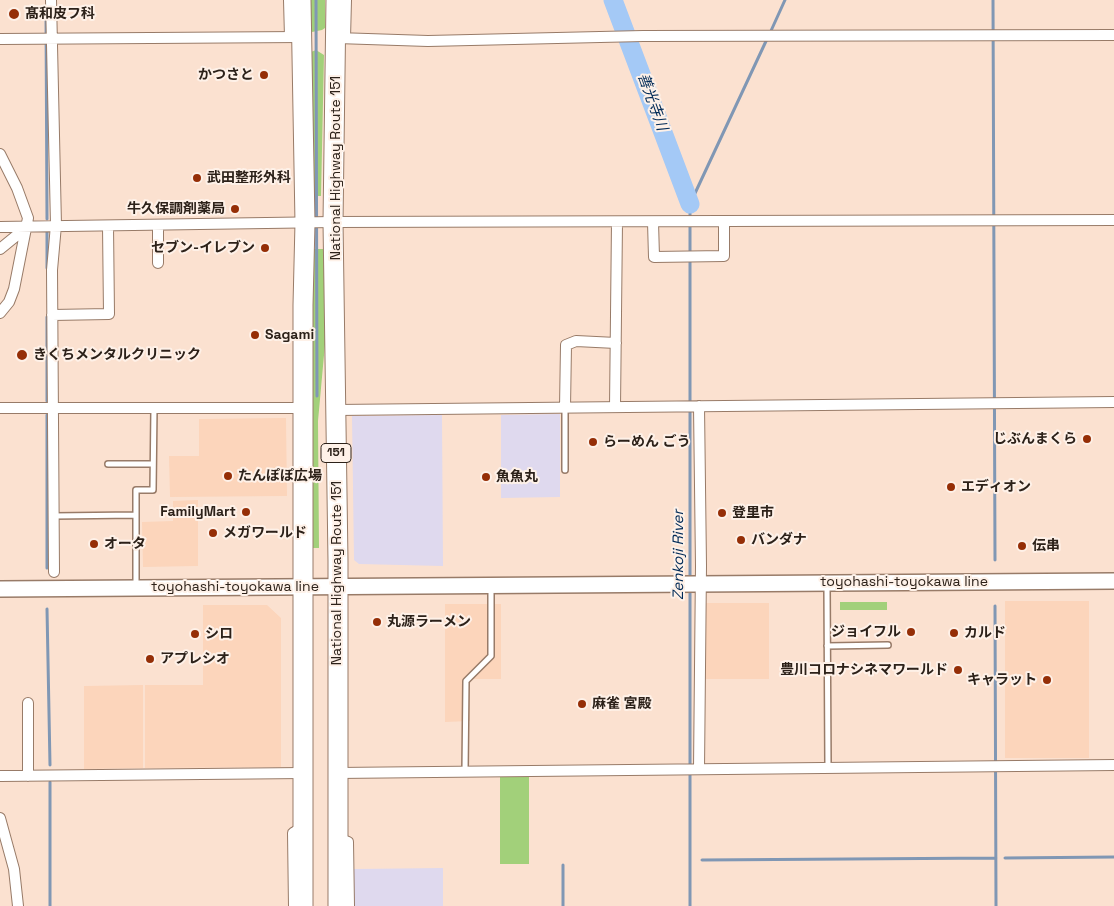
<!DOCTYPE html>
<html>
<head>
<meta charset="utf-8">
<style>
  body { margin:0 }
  canvas { display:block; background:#fbe1d0 }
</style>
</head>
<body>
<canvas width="1114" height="906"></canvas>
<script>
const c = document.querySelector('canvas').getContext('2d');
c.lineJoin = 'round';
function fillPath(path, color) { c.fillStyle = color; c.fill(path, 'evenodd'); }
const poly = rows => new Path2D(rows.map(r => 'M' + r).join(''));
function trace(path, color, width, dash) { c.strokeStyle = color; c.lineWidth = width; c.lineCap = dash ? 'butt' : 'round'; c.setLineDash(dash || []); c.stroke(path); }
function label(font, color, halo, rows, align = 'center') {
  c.font = font + ' "Space Grotesk","Noto Sans JP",sans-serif'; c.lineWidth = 4; c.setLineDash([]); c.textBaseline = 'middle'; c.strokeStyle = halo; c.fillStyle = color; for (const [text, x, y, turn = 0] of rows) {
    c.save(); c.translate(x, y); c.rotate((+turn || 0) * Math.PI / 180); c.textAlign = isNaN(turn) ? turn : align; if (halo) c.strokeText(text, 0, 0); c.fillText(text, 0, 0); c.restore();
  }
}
fillPath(poly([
  [286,418,287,496,170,497,169,456,199,456,199,419],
  [198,500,198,566,143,567,142,522,173,521,173,501],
  [1005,601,1089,601,1089,758,1005,758],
  [705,603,769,603,769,679,705,679],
  [445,604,501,604,501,679,470,679,470,721,445,722],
  [203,605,267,605,281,618,281,767,145,768,145,685,203,685],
  [143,685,143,768,84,769,84,686]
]), '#fcd5bb');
fillPath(poly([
  [560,414,560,497,501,498,501,415],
  [442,415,443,566,359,564,354,560,352,416],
  [443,868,443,906,354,906,354,869]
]), '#dfd9ee');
fillPath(poly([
  [305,0,325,0,325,28,322,30,312,32,305,28],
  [316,50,324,55,321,196,308,196,306,54],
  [314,249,324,249,326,333,318,421,319,548,308,548],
  [840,602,887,602,887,610,840,610],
  [529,776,529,864,500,864,500,777]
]), '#a2d07a');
trace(poly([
  [316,0,317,396],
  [993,0,995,560],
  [46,13,47,219],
  [770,33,785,0],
  [47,232,47,268],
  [47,401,47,317],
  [47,568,47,415],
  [690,580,690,204,767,39],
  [690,589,690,906],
  [995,606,996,906],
  [47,609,50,765],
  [50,782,50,906],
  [1005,858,1114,857],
  [702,860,996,858],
  [563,865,563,906]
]), '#8097b4', 3);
trace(poly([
  [613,0,690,204]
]), '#a4c9f6', 19);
const lane = poly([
  [108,464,153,464],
  [565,470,565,408],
  [54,516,136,515],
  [827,586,828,768],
  [136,587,136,490,153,490,154,408],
  [827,646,888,645],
  [465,771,466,681,491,656,491,588]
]);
const street = poly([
  [51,0,56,225,52,270,54,572],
  [289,0,290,37],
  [337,38,428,41,643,36,1114,35],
  [345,38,346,0],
  [0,39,301,37],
  [0,154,17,188,28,218,14,289,9,302,0,313],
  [653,222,654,257,724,256,724,222],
  [158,225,158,263],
  [0,227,333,222,1114,220],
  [0,249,27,227],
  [52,315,109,314,108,226],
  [699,406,701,566,699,769],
  [615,407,617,222],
  [0,408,303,408],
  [565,408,566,345,576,341,616,343],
  [336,410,1114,402],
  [337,773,1114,765],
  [0,776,303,773],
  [28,776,28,703],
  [0,818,14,869,18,906],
  [337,838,348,842,349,906],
  [294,906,293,833,303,827]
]);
const secondary = poly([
  [0,589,1114,581]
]);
const highway = poly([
  [301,0,305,223,303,305,303,906],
  [336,0,333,222,338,561,338,906]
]);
trace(lane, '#987b68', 8);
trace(street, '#987b68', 12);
trace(secondary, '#987b68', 18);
trace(highway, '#987b68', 21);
trace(lane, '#fff', 5);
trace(street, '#fff', 10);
trace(secondary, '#fff', 15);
trace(highway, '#fff', 19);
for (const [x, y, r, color] of [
  [14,14,6,"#952e06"],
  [264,75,5,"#952e06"],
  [197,178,5,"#952e06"],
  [235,209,5,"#952e06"],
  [265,248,5,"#952e06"],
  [255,335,5,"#952e06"],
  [22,355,6,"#952e06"],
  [1087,439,5,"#952e06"],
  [593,442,5,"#952e06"],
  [228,476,5,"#952e06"],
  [486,477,5,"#952e06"],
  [951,487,5,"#952e06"],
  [246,512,5,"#952e06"],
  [722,513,5,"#952e06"],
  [213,533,5,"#952e06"],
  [741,540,5,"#952e06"],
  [94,544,5,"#952e06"],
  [1022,546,5,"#952e06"],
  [377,622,5,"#952e06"],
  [911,632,5,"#952e06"],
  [954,633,5,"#952e06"],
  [195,634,5,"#952e06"],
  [150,659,5,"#952e06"],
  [958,670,5,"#952e06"],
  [1047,680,5,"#952e06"],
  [582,704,5,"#952e06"]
]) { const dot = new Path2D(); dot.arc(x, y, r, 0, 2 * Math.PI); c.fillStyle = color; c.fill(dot); trace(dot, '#fef1e8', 2); }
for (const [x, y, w] of [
  [336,453,30]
]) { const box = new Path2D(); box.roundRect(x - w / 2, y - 9.5, w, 19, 4); c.fillStyle = '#fef1e8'; c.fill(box); trace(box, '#2c2119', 1); }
label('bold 12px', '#2c2119', null, [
  ["151",336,453]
]);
label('bold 14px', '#2c2119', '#fef1e8', [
  ["髙和皮フ科",25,14],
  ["かつさと",254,75,"right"],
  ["武田整形外科",207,178],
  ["牛久保調剤薬局",225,209,"right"],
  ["セブン-イレブン",255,248,"right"],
  ["Sagami",265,335],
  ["きくちメンタルクリニック",33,355],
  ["じぶんまくら",1077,439,"right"],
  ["らーめん ごう",603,442],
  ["たんぽぽ広場",238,476],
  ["魚魚丸",496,477],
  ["エディオン",961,487],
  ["FamilyMart",236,512,"right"],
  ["登里市",732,513],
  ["メガワールド",223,533],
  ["バンダナ",751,540],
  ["オータ",104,544],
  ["伝串",1032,546],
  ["丸源ラーメン",387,622],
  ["ジョイフル",901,632,"right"],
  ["カルド",964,633],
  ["シロ",205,634],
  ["アプレシオ",160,659],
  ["豊川コロナシネマワールド",948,670,"right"],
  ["キャラット",1037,680,"right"],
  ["麻雀 宮殿",592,704]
], 'left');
label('14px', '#2c2119', '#fef1e8', [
  ["National Highway Route 151",336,168,-90],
  ["National Highway Route 151",337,573,-90],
  ["toyohashi-toyokawa line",904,582],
  ["toyohashi-toyokawa line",235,587]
]);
label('italic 15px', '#002a57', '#fef1e8', [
  ["善光寺川",652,102,70],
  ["Zenkoji River",679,555,-90]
]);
</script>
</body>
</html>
